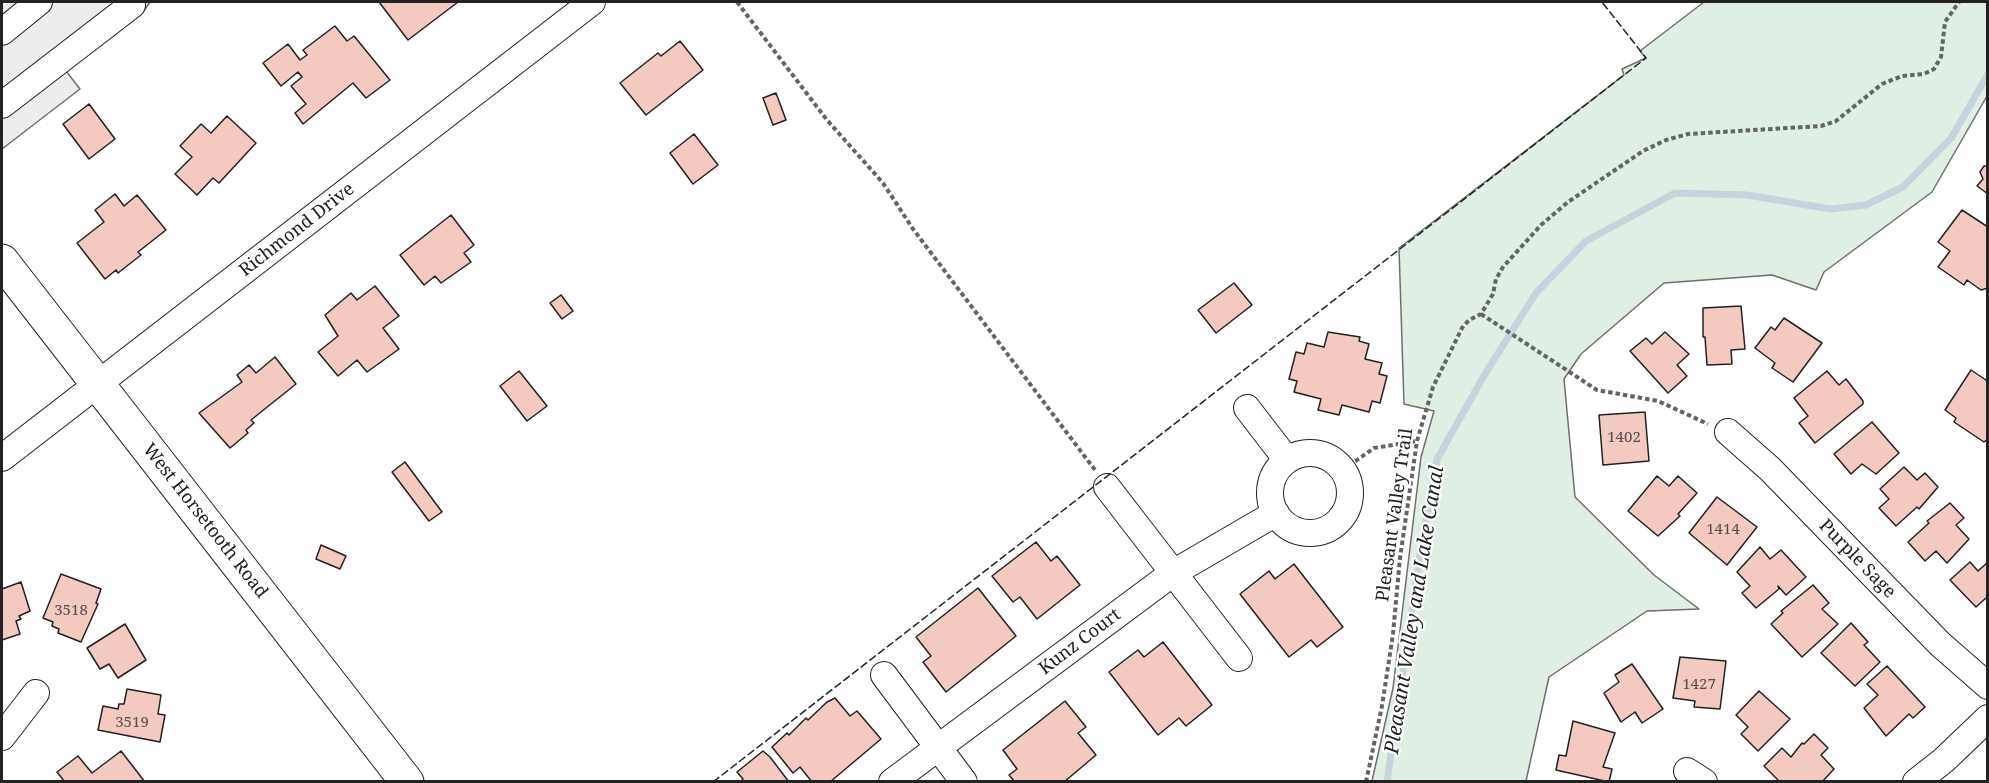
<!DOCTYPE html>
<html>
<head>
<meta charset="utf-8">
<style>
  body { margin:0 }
  #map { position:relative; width:1989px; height:783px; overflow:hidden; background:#fff; font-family:"Noto Serif",serif }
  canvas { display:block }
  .frame { position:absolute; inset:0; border:3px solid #222; pointer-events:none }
</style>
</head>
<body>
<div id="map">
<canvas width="1989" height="783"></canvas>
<div class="frame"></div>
</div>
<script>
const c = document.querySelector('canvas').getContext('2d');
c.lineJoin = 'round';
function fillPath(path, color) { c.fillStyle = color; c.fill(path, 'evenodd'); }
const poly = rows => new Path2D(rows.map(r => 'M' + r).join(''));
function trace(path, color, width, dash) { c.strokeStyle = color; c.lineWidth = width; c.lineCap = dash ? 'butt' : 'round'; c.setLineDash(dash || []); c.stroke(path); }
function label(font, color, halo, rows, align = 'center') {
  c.font = font + ' "Noto Serif",serif'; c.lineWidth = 4.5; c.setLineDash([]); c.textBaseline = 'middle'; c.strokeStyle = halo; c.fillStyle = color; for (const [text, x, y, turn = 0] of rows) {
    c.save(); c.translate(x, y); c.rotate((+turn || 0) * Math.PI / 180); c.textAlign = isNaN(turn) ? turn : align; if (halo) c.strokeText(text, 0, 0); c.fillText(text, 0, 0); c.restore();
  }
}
const green = poly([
  [1704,2,1987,2,1987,96,1932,192,1824,272,1816,290,1772,275,1664,283,1581,354,1564,379,1575,497,1654,575,1699,609,1647,611,1549,677,1526,781,1372,781,1393,688,1421,457,1434,411,1404,404,1399,248,1624,75,1622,69,1646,58,1640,51,1704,2]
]);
fillPath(green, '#e0efe3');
trace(green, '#6f6f6f', 1.5);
const parking = poly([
  [2,2,150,2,143,12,66,71,80,89,2,149,2,2]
]);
fillPath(parking, '#ededed');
trace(parking, '#6f6f6f', 1.5);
trace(poly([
  [1387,782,1422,541,1437,459,1485,374,1536,293,1586,241,1675,193,1747,195,1830,209,1866,205,1903,187,1952,137,1988,74]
]), '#c7d3dd', 7);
const building = poly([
  [379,2,458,2,408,40,379,2],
  [335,26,347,41,354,36,390,80,366,98,353,83,303,124,295,113,306,104,291,86,302,77,298,72,281,86,263,63,288,44,300,60,307,55,303,50,335,26],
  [680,41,703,70,646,115,620,83,658,53,661,56,680,41],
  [776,93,786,120,773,125,763,98,776,93],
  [89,104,115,139,89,159,63,124,89,104],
  [227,116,256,143,219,183,213,178,197,195,175,174,192,157,180,146,201,124,211,133,227,116],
  [694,134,718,165,693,184,670,153,694,134],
  [1984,166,1988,166,1988,194,1977,186,1983,179,1980,172,1984,166],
  [115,194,124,206,137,195,166,230,138,252,141,255,118,273,116,270,105,279,77,243,104,222,95,210,115,194],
  [1962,210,1988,227,1988,288,1981,290,1967,280,1964,285,1938,267,1950,251,1938,242,1962,210],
  [451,215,474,245,464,253,471,262,441,283,435,276,424,285,400,255,451,215],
  [1234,283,1252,305,1216,333,1198,310,1234,283],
  [375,286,399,316,383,328,399,349,367,372,357,360,338,376,318,352,338,336,325,315,351,293,357,300,375,286],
  [561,295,573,311,562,319,550,303,561,295],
  [1741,306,1745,349,1731,350,1732,364,1707,365,1705,337,1703,337,1703,308,1741,306],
  [1784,318,1822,343,1793,382,1772,368,1775,363,1755,348,1771,327,1775,330,1784,318],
  [1328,332,1360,337,1359,341,1369,344,1365,359,1382,363,1379,374,1387,376,1380,403,1372,401,1369,412,1342,405,1339,415,1318,410,1321,399,1294,392,1297,381,1289,379,1296,352,1304,354,1307,343,1324,347,1328,332],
  [1665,332,1689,354,1677,365,1687,376,1668,393,1630,351,1646,338,1652,344,1665,332],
  [275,357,296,384,251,420,254,423,246,430,248,433,230,448,199,413,242,382,237,375,249,365,256,373,275,357],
  [1971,370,1986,380,1988,384,1988,439,1984,442,1954,422,1956,418,1945,410,1971,370],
  [519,371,547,406,527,421,500,386,519,371],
  [1827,371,1839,385,1846,379,1863,401,1863,404,1815,443,1799,423,1808,416,1794,398,1827,371],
  [1645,412,1649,461,1603,465,1599,415,1645,412],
  [1872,422,1899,453,1876,474,1862,464,1851,474,1834,454,1872,422],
  [405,462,442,512,429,521,392,472,405,462],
  [1904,467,1917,480,1925,473,1938,487,1919,509,1917,507,1896,526,1879,508,1889,499,1880,489,1904,467],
  [1657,476,1669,486,1678,476,1697,493,1678,514,1680,516,1658,536,1628,511,1657,476],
  [1717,497,1757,527,1727,565,1689,533,1717,497],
  [1950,503,1964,518,1956,525,1969,539,1947,563,1936,551,1925,561,1908,542,1929,523,1927,521,1950,503],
  [1036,542,1051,561,1057,556,1080,585,1037,619,1020,597,1013,602,992,576,1036,542],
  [321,545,346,556,340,569,316,559,321,545],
  [1760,547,1770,559,1781,550,1806,577,1786,595,1778,586,1779,589,1756,608,1742,593,1750,586,1737,572,1760,547],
  [1970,562,1978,571,1988,562,1988,600,1986,598,1976,607,1950,580,1970,562],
  [1294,564,1343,627,1317,647,1311,640,1289,657,1240,594,1269,571,1275,579,1294,564],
  [61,574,101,589,96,603,98,604,81,642,58,633,59,629,52,626,53,622,43,618,61,574],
  [21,582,30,611,19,616,21,619,16,621,20,634,2,640,2,589,21,582],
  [1813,585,1829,603,1822,609,1838,624,1802,657,1771,624,1783,613,1781,611,1813,585],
  [978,588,1016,636,946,692,923,662,931,656,916,637,978,588],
  [1851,623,1868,642,1864,645,1880,662,1855,686,1821,653,1851,623],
  [125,624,146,660,118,678,109,664,100,669,87,648,125,624],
  [1163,642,1212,705,1186,726,1179,718,1158,735,1109,672,1138,650,1144,657,1163,642],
  [1680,657,1726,661,1720,709,1694,707,1695,701,1673,698,1680,657],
  [1632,664,1663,709,1642,723,1635,712,1621,722,1604,693,1619,682,1615,675,1632,664],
  [1887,666,1925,707,1913,718,1909,714,1886,736,1864,708,1878,695,1867,684,1887,666],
  [127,689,161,695,158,714,165,715,160,742,98,730,103,706,118,709,119,704,124,704,127,689],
  [1759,691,1790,719,1758,751,1741,734,1748,727,1736,715,1759,691],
  [835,698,850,716,857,711,881,739,830,782,812,782,800,767,793,773,772,747,787,733,789,735,806,718,808,720,827,702,835,698],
  [1065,701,1086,727,1078,733,1096,755,1064,782,1015,782,1009,775,1017,769,1003,750,1065,701],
  [1573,721,1615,733,1603,767,1612,769,1609,782,1556,770,1559,755,1566,756,1573,721],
  [1814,734,1828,748,1821,755,1834,769,1822,782,1780,782,1764,766,1782,748,1791,757,1802,743,1804,744,1814,734],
  [121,751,145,782,65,782,57,772,78,756,92,773,121,751],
  [763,751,770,757,789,782,740,782,743,779,737,772,763,751]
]);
fillPath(building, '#f3c9c0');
trace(building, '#222', 1.5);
const minor = poly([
  [2,32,39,2],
  [2,105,132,5,130,2],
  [1247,408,1287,460],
  [1728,432,1770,469,1940,644,1988,686],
  '1270 493a40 40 0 1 1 80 0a40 40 0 1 1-80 0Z',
  [2,458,592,2],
  [1107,487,1239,658],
  [884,675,964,782],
  [2,737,36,693],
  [1687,771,1704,782],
  [892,782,1173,573,1276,513],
  [1916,782,1944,760,1988,718]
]);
const major = poly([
  [2,261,407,782]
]);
trace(minor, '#222', 28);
trace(major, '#222', 35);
trace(poly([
  [737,2,827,120,883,183,913,229,1095,470],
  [1481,314,1597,390,1658,401,1708,424],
  [1343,470,1374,448,1417,441],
  [1366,782,1382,706,1393,634,1400,558,1417,441,1433,387,1462,328,1469,320,1481,314,1493,294,1496,279,1503,267,1541,225,1568,202,1643,151,1666,140,1688,134,1821,126,1836,121,1882,84,1902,76,1924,74,1934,69,1941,57,1945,22,1959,2]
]), '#646464', 4, [4.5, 3]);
trace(minor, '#fff', 26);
trace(major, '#fff', 33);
trace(poly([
  [713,782,1646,58,1602,2]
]), '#222', 1.5, [8, 3]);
label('15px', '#564c4a', null, [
  ["1402",1624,438],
  ["1414",1723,530],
  ["3518",71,611],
  ["1427",1699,685],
  ["3519",132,723]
]);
label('18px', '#222', '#fff', [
  ["Richmond Drive",297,230,-38],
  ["Pleasant Valley Trail",1395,515,-82],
  ["West Horsetooth Road",205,521,52],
  ["Purple Sage",1857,559,46],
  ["Kunz Court",1080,642,-37]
]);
label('italic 20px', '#222', '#fff', [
  ["Pleasant Valley and Lake Canal",1415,610,-81]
]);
</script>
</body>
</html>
